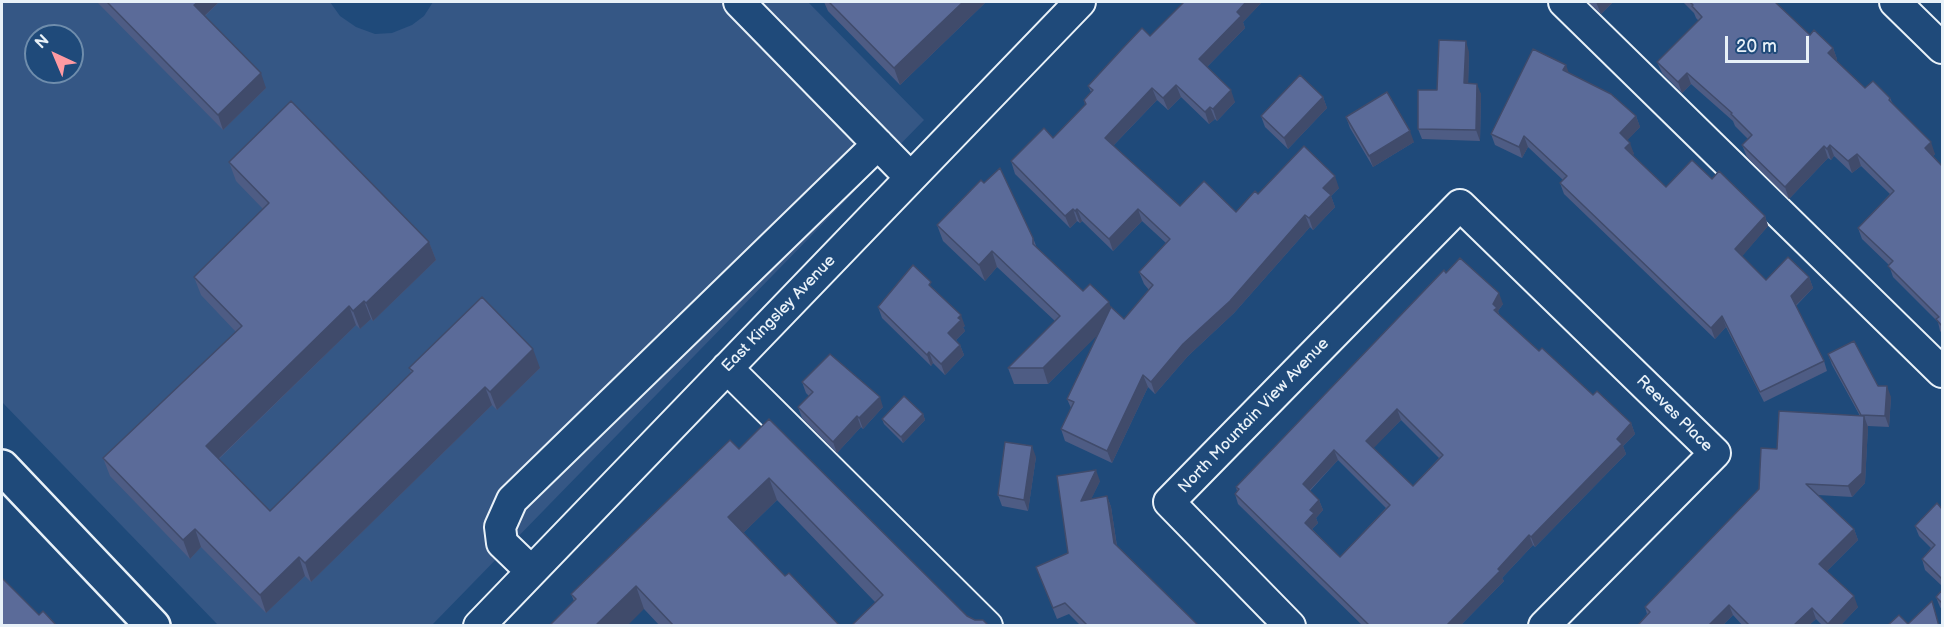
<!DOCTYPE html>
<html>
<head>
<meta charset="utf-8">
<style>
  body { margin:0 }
  #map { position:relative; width:1944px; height:627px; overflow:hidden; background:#1f4a7a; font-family:"Balsamiq Sans",sans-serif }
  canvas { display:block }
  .frame { position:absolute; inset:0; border:3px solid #e8f1f8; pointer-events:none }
  .north { position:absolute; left:24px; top:24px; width:60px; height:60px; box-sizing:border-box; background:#1f4a7a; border:2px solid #6f8dac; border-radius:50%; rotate:316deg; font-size:16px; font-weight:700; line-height:24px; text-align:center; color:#e8f1f8 }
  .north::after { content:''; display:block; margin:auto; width:21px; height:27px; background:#ff9aa2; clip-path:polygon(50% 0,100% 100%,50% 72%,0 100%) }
  .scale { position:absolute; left:1725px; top:36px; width:84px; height:27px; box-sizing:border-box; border:3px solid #e8f1f8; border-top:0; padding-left:8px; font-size:18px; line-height:21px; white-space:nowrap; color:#e8f1f8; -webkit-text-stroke:4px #1f4a7a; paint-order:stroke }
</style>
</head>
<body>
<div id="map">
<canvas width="1944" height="627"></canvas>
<div class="frame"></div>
<div class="north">N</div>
<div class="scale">20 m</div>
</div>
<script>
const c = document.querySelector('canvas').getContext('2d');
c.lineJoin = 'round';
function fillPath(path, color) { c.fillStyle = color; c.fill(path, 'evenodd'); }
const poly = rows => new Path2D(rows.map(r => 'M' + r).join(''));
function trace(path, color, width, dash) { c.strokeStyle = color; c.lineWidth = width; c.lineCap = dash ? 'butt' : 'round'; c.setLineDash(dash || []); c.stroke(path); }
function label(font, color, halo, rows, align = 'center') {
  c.font = font + ' "Balsamiq Sans",sans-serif'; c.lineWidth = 6; c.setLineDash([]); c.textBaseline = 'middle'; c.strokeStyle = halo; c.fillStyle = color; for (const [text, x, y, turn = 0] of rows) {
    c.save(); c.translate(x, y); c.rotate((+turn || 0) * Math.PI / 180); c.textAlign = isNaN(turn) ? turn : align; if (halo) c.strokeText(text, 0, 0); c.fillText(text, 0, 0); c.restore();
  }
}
fillPath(poly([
  [2,2,330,2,340,16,356,27,375,34,392,33,412,25,424,16,433,2,808,2,924,120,432,625,218,625,2,402],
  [36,36,72,36,72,72,36,72]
]), '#355785');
const minor = poly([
  [739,2,910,177],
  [1564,2,1942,372],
  [1895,2,1942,48],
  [727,368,987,626],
  [531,571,502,543,500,527,512,500,878,144],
  [479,626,1080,2],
  [1290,626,1169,502,1460,205,1715,453,1544,626]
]);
const major = poly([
  [2,467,153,626]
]);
trace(minor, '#e8f1f8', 34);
trace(major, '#e8f1f8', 38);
trace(minor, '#1f4a7a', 30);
trace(major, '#1f4a7a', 33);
fillPath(poly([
  [97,2,219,2,205,16,266,88,223,130],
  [824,2,986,2,900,85,828,11],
  [1184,2,1262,2,1243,22,1245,28,1207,67,1235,102,1217,121,1215,119,1209,124,1181,97,1168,110,1157,100,1113,146,1180,206,1236,212,1258,194,1339,188,1331,196,1335,207,1313,230,1310,227,1234,313,1188,356,1155,394,1148,387,1112,463,1065,441,1061,429,1071,408,1067,399,1098,334,1048,384,1014,384,1008,368,1055,321,997,267,985,281,943,241,937,225,1033,238,1037,248,1083,291,1111,308,1124,319,1149,290,1144,284,1139,272,1166,243,1142,221,1113,251,1082,221,1080,223,1077,221,1070,228,1015,174,1011,161,1053,138,1085,105,1084,100,1091,92,1088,86,1150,36],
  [1588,2,1613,2,1601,14],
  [1683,2,1775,2,1810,35,1833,48,1837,59,1836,60,1865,88,1890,98,1893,104,1935,154,1933,156,1942,166,1942,333,1940,331,1938,322,1893,277,1889,265,1862,239,1858,228,1890,194,1861,166,1852,173,1834,156,1831,160,1828,158,1789,199,1747,157,1742,145,1748,139,1735,126,1733,121,1691,84,1682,93,1662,73,1657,62,1699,21,1696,18,1694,13],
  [1469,52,1468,83,1481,94,1480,141,1422,139,1418,129,1437,90],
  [1569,73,1636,116,1640,127,1627,140,1634,154,1632,155,1666,187,1712,179,1765,216,1768,226,1742,256,1766,280,1809,277,1813,288,1796,306,1824,361,1827,371,1764,402,1726,327,1715,339,1564,194,1560,183,1563,180,1528,147,1522,158,1495,145,1491,134],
  [1323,97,1327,108,1288,149,1265,127,1261,116],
  [1346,117,1414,142,1373,167,1350,128],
  [229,162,429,242,436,260,373,321,371,319,360,329,356,325,219,459,270,511,411,373,409,368,540,368,497,410,492,405,311,582,305,576,266,613,201,547,190,559,110,476,103,458,236,332,201,295,194,277,263,209,236,181],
  [1446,273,1503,304,1498,311,1500,316,1539,351,1593,395,1631,423,1635,434,1623,446,1626,454,1535,547,1533,545,1502,578,1504,581,1460,626,1363,626,1238,504,1235,494,1237,491,1236,487],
  [1401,420,1439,458,1413,486,1373,448],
  [1338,460,1386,508,1340,557,1312,529,1318,523,1316,518,1323,510,1319,500,1310,491],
  [934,289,965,326,963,327,965,331,956,340,960,345,964,355,945,375,933,363,931,366,882,318,878,307],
  [1828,354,1878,386,1891,397,1889,427,1868,426,1865,483,1852,497,1818,495,1854,529,1858,540,1827,571,1858,607,1840,626,1823,626,1816,619,1808,626,1743,626,1733,615,1722,626,1637,626,1647,614,1645,607,1759,489,1777,449,1860,416,1832,365],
  [802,382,883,407,863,429,861,427,837,453,802,418,798,407,809,396,806,393],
  [923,414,925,420,903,443,884,424,882,419],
  [739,449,967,616,975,620,875,602,777,500,743,533,785,576,840,626,660,626,644,609,574,601,571,594],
  [1036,457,1028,511,1002,506,998,495],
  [1057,476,1100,481,1091,499,1107,496,1111,507,1117,546,1199,626,1081,626,1069,614,1057,619,1036,567,1068,553],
  [1942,509,1942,586,1925,570,1922,559,1931,548,1919,536,1915,526],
  [1942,590,1942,610,1940,607,1936,597]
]), '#4e5c84');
fillPath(poly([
  [198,2,219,2,200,20,194,5],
  [963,2,986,2,900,85,894,68],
  [1246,2,1262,2,1243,22,1245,28,1203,71,1199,59,1237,12],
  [1596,2,1613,2,1601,14],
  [1466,41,1469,52,1468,94,1464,83],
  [1833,48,1837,59,1832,64,1828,53],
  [1566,65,1570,76,1563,70],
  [261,73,266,88,223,130,218,115],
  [1687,73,1691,84,1682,93,1678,82],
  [1477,84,1481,94,1480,141,1476,130],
  [1176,85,1181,97,1168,110,1163,98],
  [1152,88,1157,100,1109,150,1105,138],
  [1231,90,1235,102,1217,121,1213,109],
  [1323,97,1327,108,1288,149,1284,138],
  [1210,107,1215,119,1209,124,1205,112],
  [1636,116,1640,127,1624,144,1620,133],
  [1410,131,1414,142,1373,167,1369,156],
  [1524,136,1528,147,1522,158,1519,147],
  [1931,142,1935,154,1929,160,1925,148],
  [1630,143,1634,154,1628,159,1625,148],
  [1830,145,1834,156,1831,160,1827,149],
  [1824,146,1828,158,1789,199,1785,187],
  [1857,154,1861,166,1852,173,1848,161],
  [1335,176,1339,188,1331,196,1335,207,1313,230,1309,218,1323,188],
  [1073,209,1077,221,1070,228,1065,216],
  [1077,209,1082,221,1080,223,1075,211],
  [1138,209,1142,221,1113,251,1109,239],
  [1305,215,1310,227,1234,313,1188,356,1155,394,1151,382,1183,344],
  [1765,216,1768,226,1739,260,1735,249],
  [429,242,436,260,373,321,366,303],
  [992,251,997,267,985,281,979,265],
  [1809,277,1813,288,1794,307,1791,296],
  [1499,293,1503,304,1498,311,1501,318,1498,321,1493,304],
  [364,301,371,319,360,329,353,311],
  [1109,302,1115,318,1048,384,1043,368],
  [349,306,356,325,213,464,206,446],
  [961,315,965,326,963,327,965,331,952,344,948,333],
  [1722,316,1726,327,1715,339,1711,328],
  [960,345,964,355,945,375,941,364],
  [533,349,540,368,497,410,490,392],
  [929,352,933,363,931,366,927,355],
  [1143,375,1148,387,1112,463,1107,451],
  [1887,386,1891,397,1889,427,1885,416],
  [485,387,492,405,311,582,305,563],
  [880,397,883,407,863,429,859,418],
  [1397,409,1401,420,1370,452,1366,441],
  [923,414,925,420,903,443,901,437],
  [857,416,861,427,837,453,833,442],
  [1864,416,1868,427,1865,483,1852,497,1848,486],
  [1631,423,1635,434,1623,446,1626,454,1535,547,1531,537,1617,439],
  [1032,446,1036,457,1028,511,1024,500],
  [1334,450,1338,460,1306,494,1303,484],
  [1096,470,1100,481,1085,512,1081,501],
  [769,478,777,500,736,540,728,517],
  [1107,496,1111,507,1118,554,1114,543],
  [1319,500,1323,510,1316,518,1318,523,1308,533,1305,523,1310,510],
  [195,529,201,547,190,559,183,540],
  [1854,529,1858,540,1823,575,1819,564],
  [1529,535,1533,545,1502,578,1504,581,1460,626,1446,626],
  [299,557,305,576,266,613,260,595],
  [636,586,644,609,627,626,598,626,597,624],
  [1854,596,1858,607,1840,626,1829,626,1828,624],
  [1729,605,1733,615,1722,626,1708,626],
  [1812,608,1816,619,1808,626,1793,626]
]), '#404b6b');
const building = poly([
  [107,2,198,2,194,5,261,73,218,115,107,2],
  [829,2,963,2,894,68,829,2],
  [1184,2,1246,2,1237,12,1241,16,1199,59,1231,90,1213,109,1210,107,1205,112,1176,85,1163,98,1152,88,1105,138,1180,206,1204,181,1236,212,1255,191,1258,194,1304,146,1335,176,1323,188,1331,195,1309,218,1305,215,1230,301,1183,344,1151,382,1143,375,1107,451,1061,429,1074,402,1067,399,1111,307,1124,319,1153,285,1139,272,1170,239,1138,209,1109,239,1077,209,1075,211,1073,209,1065,216,1011,161,1044,128,1053,138,1086,104,1084,100,1093,90,1088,86,1123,48,1142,28,1150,36,1184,2],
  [1690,2,1775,2,1810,35,1814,30,1833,48,1828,53,1865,88,1873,81,1890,98,1889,100,1931,142,1925,148,1942,166,1942,326,1936,319,1939,317,1888,266,1893,261,1858,228,1894,191,1857,154,1848,161,1830,145,1827,149,1824,146,1785,187,1742,145,1752,135,1731,114,1732,113,1687,73,1678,82,1657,62,1702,17,1692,6,1693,5,1690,2],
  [1439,40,1466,41,1464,83,1477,84,1476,130,1418,129,1418,90,1437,90,1439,40],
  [1533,49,1566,65,1563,70,1611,94,1636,116,1620,133,1630,143,1625,148,1666,187,1692,160,1712,179,1719,171,1765,216,1735,249,1766,280,1788,257,1809,277,1791,296,1824,361,1760,392,1722,316,1711,328,1560,183,1567,176,1524,136,1519,147,1491,134,1533,49],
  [1300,75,1323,97,1284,138,1261,116,1300,75],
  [1387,92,1410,131,1369,156,1346,117,1387,92],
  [291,101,429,242,366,303,364,301,353,311,349,306,206,446,270,511,413,371,409,368,482,297,533,349,490,392,485,387,305,563,299,557,260,595,195,529,183,540,103,458,242,326,194,277,269,203,229,162,291,101],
  [1000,168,1033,238,1033,244,1083,291,1090,284,1109,302,1043,368,1008,368,1060,316,992,251,979,265,937,225,981,180,984,183,1000,168],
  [1460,258,1499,293,1493,304,1497,308,1494,310,1539,351,1542,348,1593,395,1597,391,1631,423,1617,439,1622,444,1531,537,1529,535,1498,569,1500,571,1446,626,1370,626,1235,494,1239,489,1236,487,1444,270,1446,273,1460,258],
  [1397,409,1443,455,1413,486,1366,441,1397,409],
  [1334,450,1390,505,1340,557,1305,523,1314,513,1310,510,1319,500,1303,484,1334,450],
  [913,265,931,282,929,285,961,315,958,318,961,320,948,333,960,345,941,364,929,352,927,355,878,307,913,265],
  [1854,341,1878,386,1887,386,1885,416,1861,415,1828,354,1854,341],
  [830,354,880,397,859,418,857,416,833,442,798,407,813,392,802,382,830,354],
  [904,396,923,414,901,437,882,419,904,396],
  [1779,411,1864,416,1862,473,1848,486,1806,484,1854,529,1819,564,1854,596,1828,624,1812,608,1793,626,1750,626,1729,605,1708,626,1637,626,1650,612,1645,607,1759,489,1761,448,1777,449,1779,411],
  [769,419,967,616,975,620,983,620,989,626,851,626,883,595,769,478,728,517,785,576,789,573,840,626,674,626,636,586,597,624,599,626,549,626,576,599,571,594,730,440,739,449,769,419],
  [1005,442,1032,446,1024,500,998,495,1005,442],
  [1096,470,1081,501,1107,496,1114,543,1199,626,1088,626,1065,603,1053,608,1036,567,1068,553,1057,476,1096,470],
  [1937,503,1942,509,1942,579,1922,559,1935,545,1915,526,1937,503],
  [2,578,39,615,43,611,57,626,2,626,2,578],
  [1942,590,1942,603,1936,597,1942,590],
  [1932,601,1939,626,1887,626,1899,615,1908,624,1932,601]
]);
fillPath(building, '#5b6b99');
trace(building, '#404b6b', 1.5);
label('16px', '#e8f1f8', '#1f4a7a', [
  ["East Kingsley Avenue",779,314,-46],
  ["Reeves Place",1674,414,45],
  ["North Mountain View Avenue",1254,416,-46]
]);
</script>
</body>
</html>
